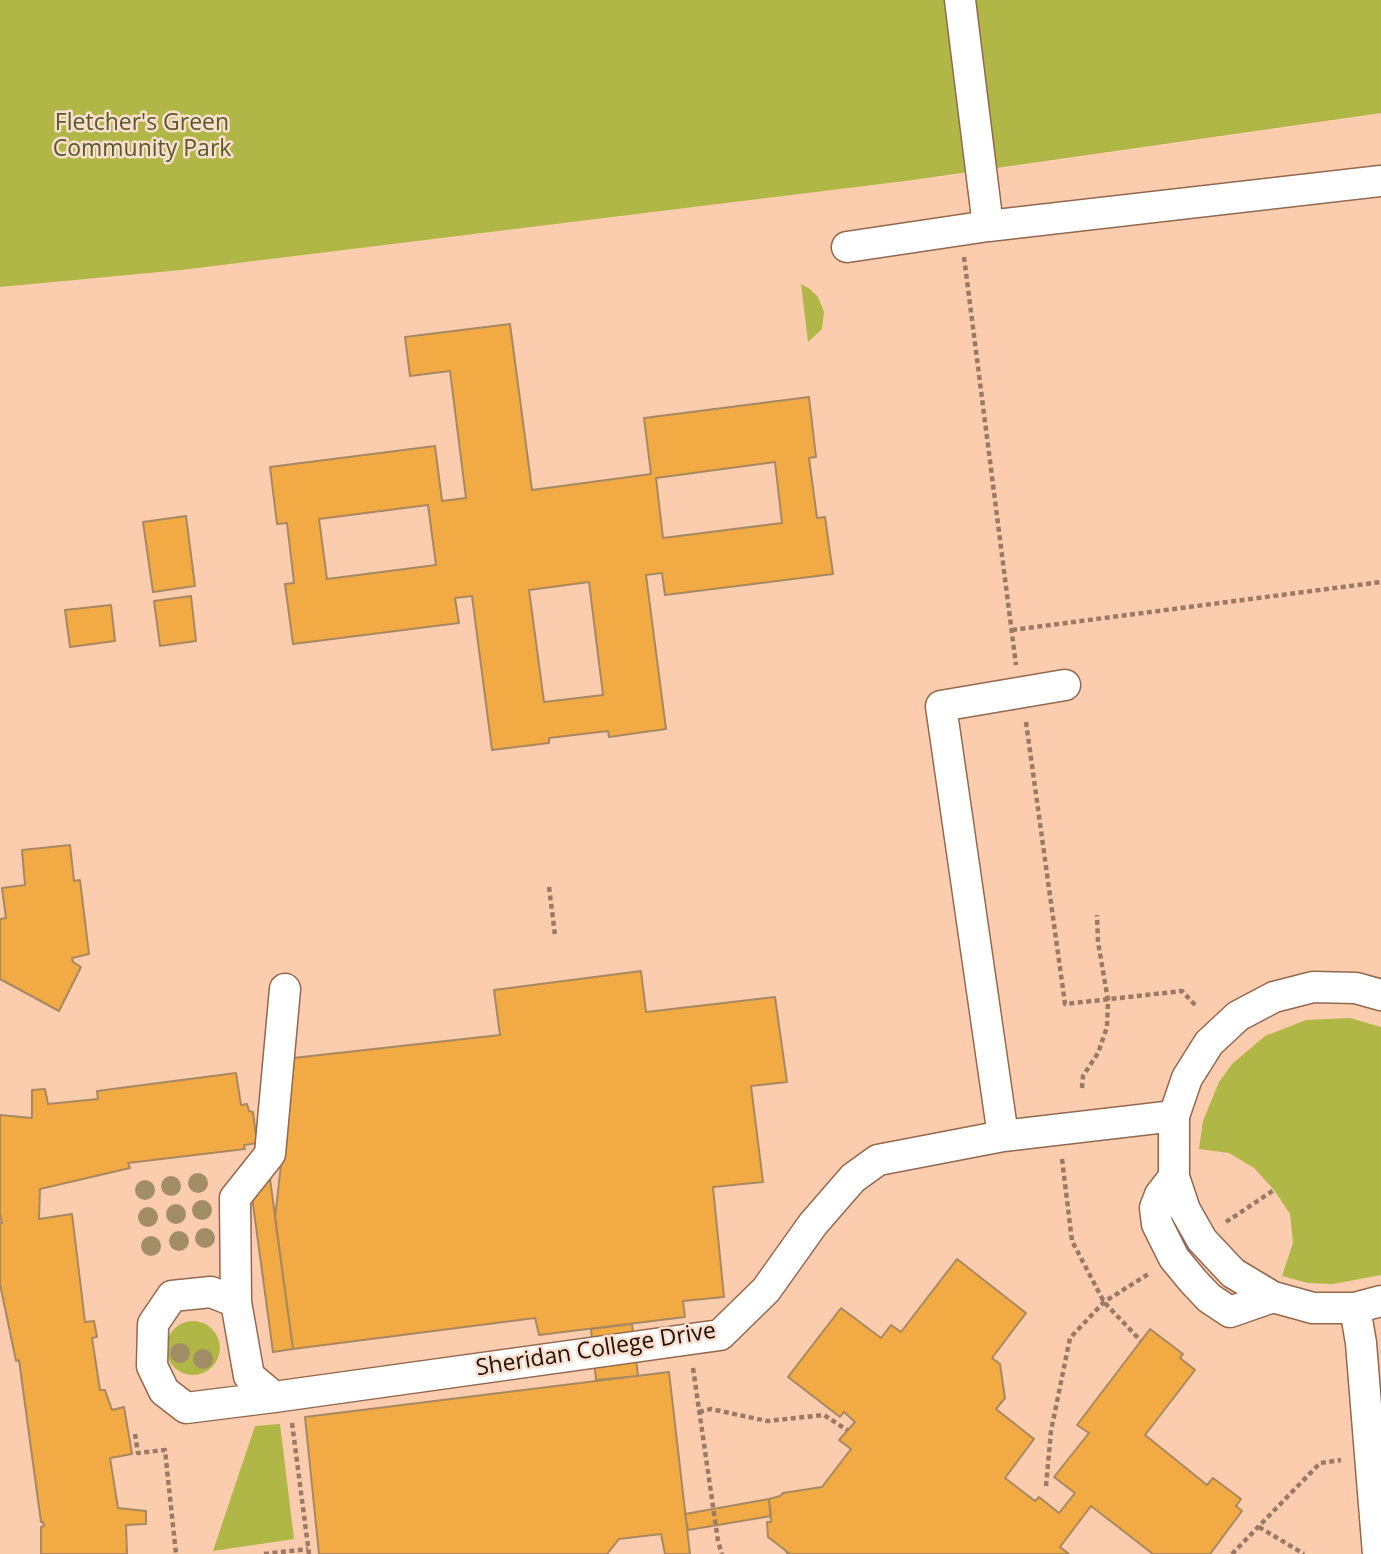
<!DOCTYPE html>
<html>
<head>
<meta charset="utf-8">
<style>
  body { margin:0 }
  canvas { display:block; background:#fcccaf }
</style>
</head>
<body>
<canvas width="1381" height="1554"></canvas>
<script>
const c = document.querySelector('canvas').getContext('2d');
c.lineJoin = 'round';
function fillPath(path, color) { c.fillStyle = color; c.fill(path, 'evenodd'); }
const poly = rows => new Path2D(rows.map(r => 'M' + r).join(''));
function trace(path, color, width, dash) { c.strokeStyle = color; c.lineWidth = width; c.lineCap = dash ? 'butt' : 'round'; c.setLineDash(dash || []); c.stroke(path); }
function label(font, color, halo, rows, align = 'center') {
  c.font = font + ' "Open Sans",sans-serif'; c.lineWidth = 5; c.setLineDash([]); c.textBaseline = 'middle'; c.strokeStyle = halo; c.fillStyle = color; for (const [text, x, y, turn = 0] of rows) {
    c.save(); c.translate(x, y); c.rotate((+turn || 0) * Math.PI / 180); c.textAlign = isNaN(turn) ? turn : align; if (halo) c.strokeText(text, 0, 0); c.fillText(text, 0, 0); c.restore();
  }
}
fillPath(poly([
  [0,0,1381,0,1381,113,905,181,181,270,0,287],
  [801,284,810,289,818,297,824,312,822,329,808,342],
  [1350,1018,1381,1027,1381,1275,1333,1284,1308,1283,1282,1276,1293,1243,1290,1214,1274,1190,1254,1168,1229,1153,1199,1149,1203,1121,1219,1082,1232,1064,1265,1036,1306,1020],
  '166 1348a27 27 0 1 1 54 0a27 27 0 1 1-54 0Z',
  [280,1424,294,1539,213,1551,255,1426]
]), '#b0b746');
const building = poly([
  [510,324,532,490,651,474,644,418,809,397,816,457,809,458,817,518,825,517,833,574,665,595,662,573,646,575,666,729,609,737,608,731,549,738,549,743,492,750,472,596,455,598,459,623,293,644,285,584,294,583,287,523,277,524,270,467,435,446,442,501,466,498,450,371,410,376,405,337,510,324],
  [775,462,782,523,663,538,656,478,775,462],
  [428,505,436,565,327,579,319,519,428,505],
  [589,582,603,695,544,702,529,590,589,582],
  [186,516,195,586,153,592,143,522,186,516],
  [191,596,196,641,160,646,154,601,191,596],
  [111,605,115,641,70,647,65,610,111,605],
  [70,845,74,881,80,880,89,954,72,958,73,962,81,967,59,1011,0,979,0,919,6,918,2,888,25,885,22,850,70,845],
  [641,971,646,1012,775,997,787,1082,751,1086,763,1182,713,1187,724,1297,683,1301,685,1317,539,1335,535,1318,293,1349,275,1218,293,1058,500,1035,494,990,641,971],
  [236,1073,241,1105,247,1104,249,1111,253,1112,257,1143,244,1145,245,1149,128,1163,130,1168,40,1189,39,1219,72,1214,85,1322,94,1321,97,1337,92,1338,100,1390,105,1390,112,1410,124,1407,132,1454,110,1458,118,1508,146,1511,146,1524,126,1525,127,1554,41,1554,41,1527,44,1526,43,1522,41,1522,19,1360,16,1361,0,1284,0,1223,2,1223,0,1214,0,1115,32,1118,32,1090,45,1089,48,1104,98,1099,97,1091,236,1073],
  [270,1179,293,1349,273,1352,250,1182,270,1179],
  [957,1259,1026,1313,992,1358,1000,1364,1005,1398,996,1409,1034,1439,1005,1478,1035,1501,1039,1497,1059,1513,1075,1493,1054,1477,1089,1433,1077,1425,1150,1329,1183,1354,1180,1358,1195,1370,1145,1435,1207,1485,1213,1478,1241,1499,1236,1506,1242,1511,1210,1554,1153,1554,1091,1506,1060,1547,1069,1554,790,1554,768,1537,767,1522,771,1522,769,1499,780,1496,783,1493,822,1487,851,1449,839,1440,855,1422,844,1412,840,1417,788,1377,841,1308,881,1338,891,1325,901,1332,957,1259],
  [632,1324,638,1376,596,1380,591,1329,632,1324],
  [669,1372,690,1554,665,1554,661,1534,619,1539,607,1554,319,1554,305,1417,669,1372],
  [769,1499,771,1516,688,1530,685,1514,769,1499]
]);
fillPath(building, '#f2ab44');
trace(building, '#a78861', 2);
const minor = poly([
  [960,0,988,226],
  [847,247,988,226,1381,181],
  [1381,995,1356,988,1313,987,1274,997,1238,1016,1209,1043,1187,1078,1174,1116,1174,1177,1185,1210,1202,1240,1233,1273,1273,1297,1313,1308,1355,1308,1381,1301],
  [1003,1136,941,706,1065,685],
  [1174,1177,1160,1195,1155,1208,1157,1224,1174,1258,1193,1281,1209,1298,1230,1312,1273,1297],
  [236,1302,235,1198,270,1154,285,989],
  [1355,1308,1361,1343,1378,1554],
  [274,1397,249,1376,236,1302,211,1292,172,1296,153,1324,152,1366,164,1391,186,1408,274,1397,720,1335,766,1290,813,1224,853,1178,878,1160,1003,1136,1174,1116]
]);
trace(minor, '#92684e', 33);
trace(poly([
  [964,257,1016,665],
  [1012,630,1381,582],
  [1026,722,1065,1004,1182,991,1196,1006],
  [549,887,555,935],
  [1082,1088,1083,1076,1098,1053,1107,1027,1108,1000,1098,942,1097,915],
  [1062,1159,1072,1241,1104,1302,1141,1341],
  [1226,1222,1274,1190],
  [693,1368,718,1541,722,1554],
  [699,1412,711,1409,767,1421,824,1415,847,1430],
  [292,1423,309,1554],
  [135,1434,138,1453,165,1450,176,1554],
  [1046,1486,1051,1431,1070,1338,1104,1302,1150,1273],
  [1259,1527,1304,1554],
  [264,1554,308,1549],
  [787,1554,788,1553],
  [1232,1554,1320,1463,1341,1460]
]), '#9b7a65', 4.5, [5, 3.5]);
trace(minor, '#fff', 30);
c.fillStyle = '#a18d66';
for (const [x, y] of [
  [198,1183],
  [171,1186],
  [145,1190],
  [202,1210],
  [176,1214],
  [148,1217],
  [205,1238],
  [179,1241],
  [151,1246],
  [180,1353],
  [203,1359]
]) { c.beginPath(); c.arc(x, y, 10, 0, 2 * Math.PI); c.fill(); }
label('23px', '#575a2b', '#fbdecc', [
  ["Fletcher's Green",142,123],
  ["Community Park",142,149]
]);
label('23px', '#211107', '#fbdecc', [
  ["Sheridan College Drive",596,1350,-9]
]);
</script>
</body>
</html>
